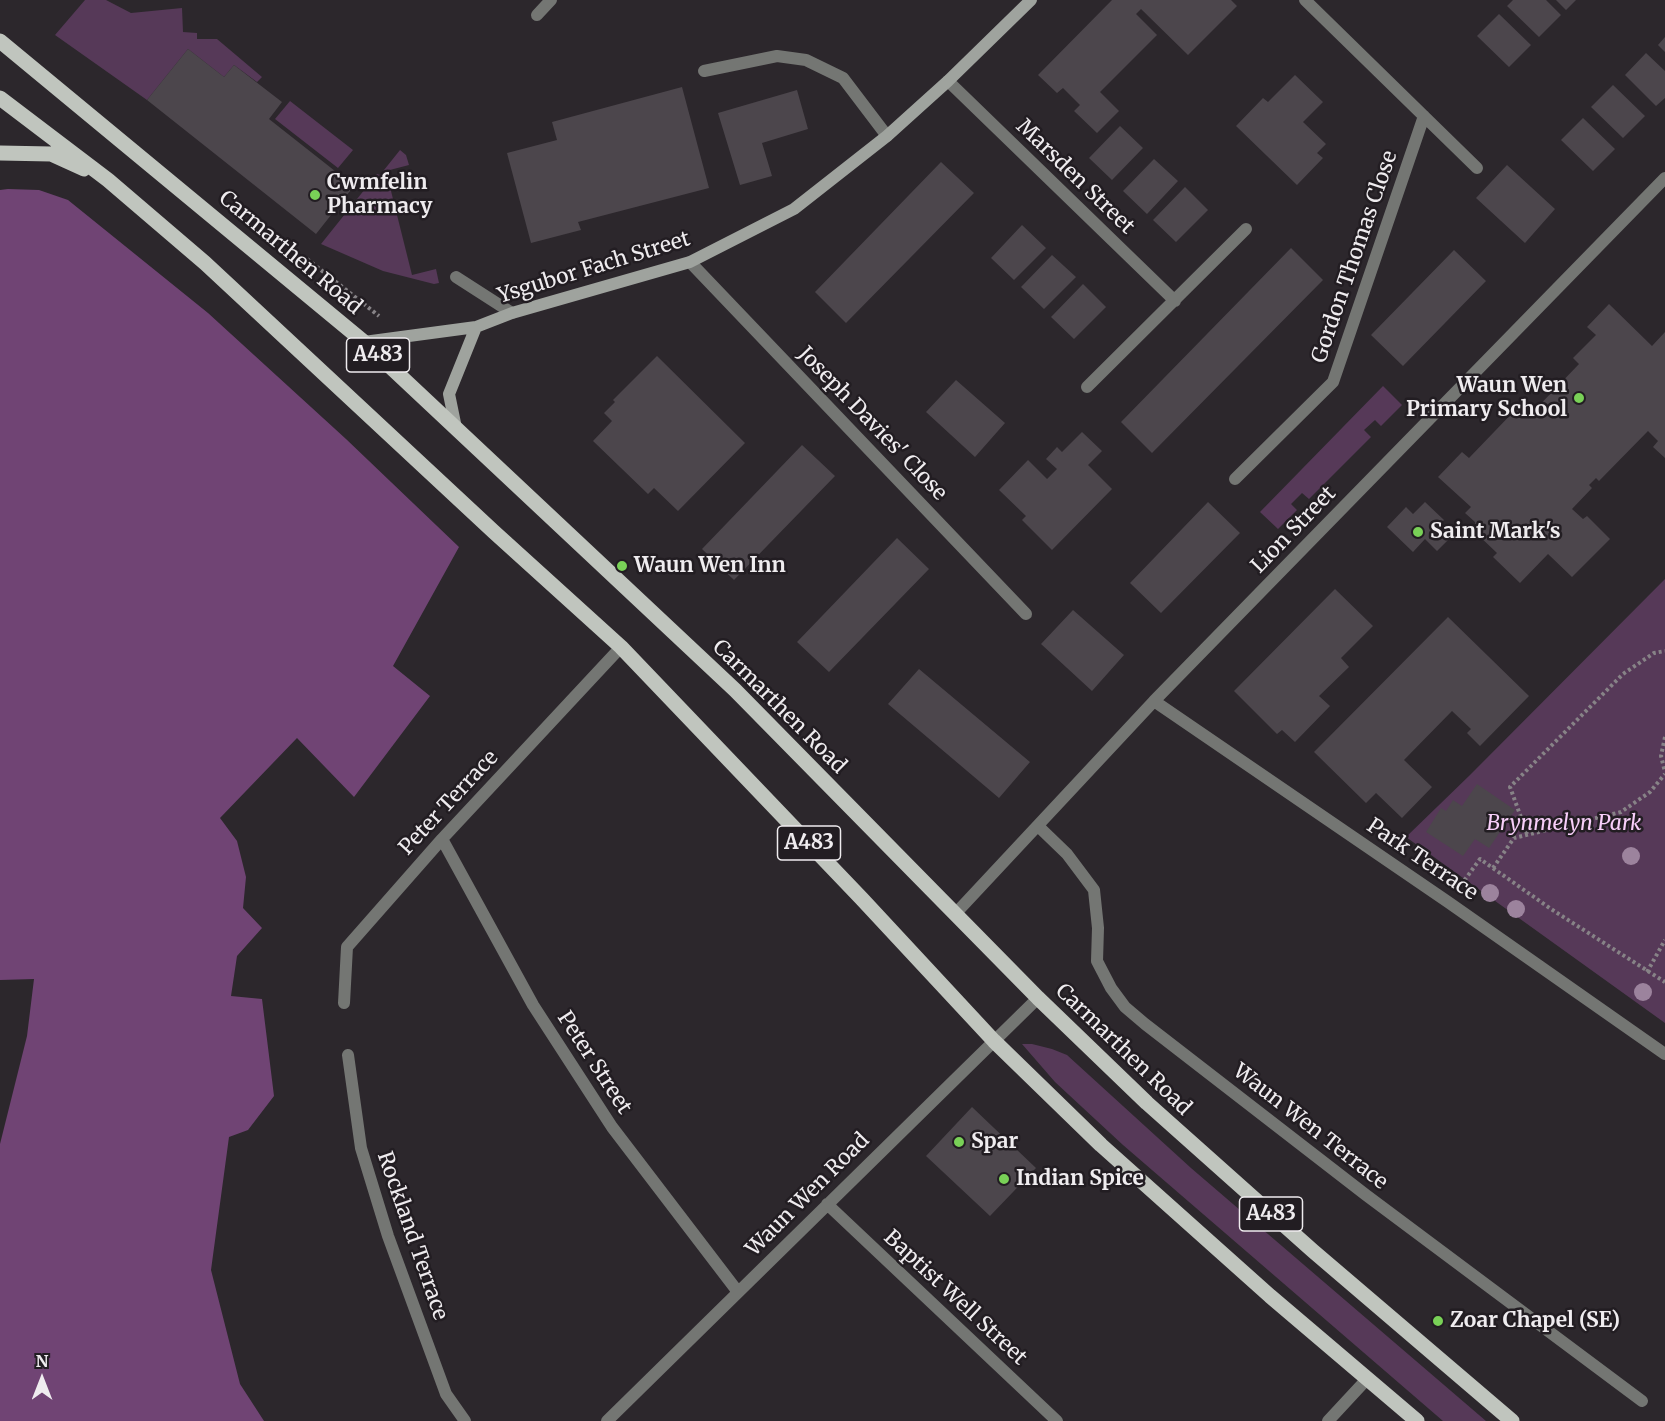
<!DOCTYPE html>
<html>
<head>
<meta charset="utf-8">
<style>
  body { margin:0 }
  #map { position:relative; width:1665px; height:1421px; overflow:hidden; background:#2c272c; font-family:Merriweather,serif }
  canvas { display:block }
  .north { position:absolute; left:12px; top:1349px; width:60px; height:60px; -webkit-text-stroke:4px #221d22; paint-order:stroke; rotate:0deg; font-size:16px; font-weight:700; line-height:24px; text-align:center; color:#efecef }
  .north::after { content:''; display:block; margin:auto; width:21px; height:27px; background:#efecef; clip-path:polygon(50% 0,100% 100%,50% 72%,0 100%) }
</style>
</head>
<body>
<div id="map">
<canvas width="1665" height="1421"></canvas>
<div class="north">N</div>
</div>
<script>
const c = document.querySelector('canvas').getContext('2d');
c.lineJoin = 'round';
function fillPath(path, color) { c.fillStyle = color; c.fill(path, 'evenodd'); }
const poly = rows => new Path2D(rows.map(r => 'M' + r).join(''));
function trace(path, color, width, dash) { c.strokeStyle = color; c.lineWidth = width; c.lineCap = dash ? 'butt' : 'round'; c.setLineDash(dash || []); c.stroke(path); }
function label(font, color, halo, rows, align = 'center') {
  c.font = font + ' Merriweather,serif'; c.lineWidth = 5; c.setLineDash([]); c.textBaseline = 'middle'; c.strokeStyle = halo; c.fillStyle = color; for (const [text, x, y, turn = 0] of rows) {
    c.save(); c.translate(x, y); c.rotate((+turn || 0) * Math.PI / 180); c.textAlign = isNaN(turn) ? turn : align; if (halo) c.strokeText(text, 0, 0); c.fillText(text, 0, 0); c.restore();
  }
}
fillPath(poly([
  [85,0,106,0,131,13,182,8,183,32,197,33,197,39,217,39,262,77,257,82,234,65,224,77,188,49,147,100,55,35],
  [290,101,353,150,338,168,275,119],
  [400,150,406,155,409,165,386,171,412,275,436,269,439,283,434,284,383,271,321,244,377,174,380,175],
  [1383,386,1402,405,1381,426,1375,420,1364,430,1371,437,1309,499,1302,493,1291,504,1297,510,1278,529,1260,512],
  [1665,579,1665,1023,1406,837,1470,775],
  [1022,1044,1032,1044,1052,1049,1067,1055,1191,1168,1486,1421,1443,1421,1123,1145,1055,1082]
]), '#563958');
fillPath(poly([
  [8,189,39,190,68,200,208,313,346,439,459,547,393,666,430,696,354,797,297,738,220,818,237,841,246,877,243,908,262,928,237,956,231,996,262,999,274,1096,248,1130,229,1137,211,1270,240,1384,264,1421,0,1421,0,1144,27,1036,34,979,0,980,0,190]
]), '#704474');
fillPath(poly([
  [1112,0,1231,0,1237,6,1188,55,1141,9,1136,14,1157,35,1100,92,1119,111,1097,133,1074,111,1080,105,1063,88,1057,93,1038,75],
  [1513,0,1546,0,1561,15,1539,37,1507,6],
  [1556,0,1576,0,1566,10],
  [1499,14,1531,45,1509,67,1477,36],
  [1665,37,1665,52,1658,45],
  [188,49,224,77,234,65,282,102,269,119,354,186,316,234,147,100],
  [1646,53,1665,71,1665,98,1656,106,1625,75],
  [1295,75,1323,102,1303,122,1326,144,1317,153,1323,158,1297,185,1236,126,1263,98,1268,102],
  [1613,85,1645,116,1623,138,1591,107],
  [682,87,709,188,578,222,581,230,531,243,507,153,557,140,552,122],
  [797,90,808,129,762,143,772,176,740,185,718,113],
  [1583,118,1615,149,1593,171,1561,140],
  [1120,126,1143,148,1112,180,1089,158],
  [1154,159,1178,181,1147,214,1123,191],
  [941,162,974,193,846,323,815,292],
  [1507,165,1555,209,1525,243,1476,198],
  [1185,187,1208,210,1176,242,1153,220],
  [1022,225,1046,248,1014,280,991,258],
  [1291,248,1323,280,1152,453,1121,422],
  [1454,250,1486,281,1403,366,1371,335],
  [1052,255,1076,277,1044,309,1021,287],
  [1083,284,1106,307,1074,339,1051,317],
  [1609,304,1652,346,1665,332,1665,458,1653,447,1658,441,1648,431,1599,481,1596,478,1589,485,1592,488,1572,509,1583,519,1587,516,1610,539,1572,577,1548,554,1520,583,1493,557,1497,553,1477,534,1475,522,1465,513,1471,507,1438,477,1462,452,1469,458,1519,406,1529,416,1579,364,1573,358,1596,335,1587,327],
  [657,356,745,443,678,511,654,488,648,494,593,441,612,421,604,413,615,402,613,400],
  [956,380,1005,423,975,457,926,412],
  [1082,432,1102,451,1088,465,1112,489,1052,550,1022,520,1026,516,999,490,1028,460,1047,479,1057,469,1046,459,1057,447,1062,452],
  [802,445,835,476,734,580,702,549],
  [1208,502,1240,533,1161,613,1130,583],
  [1425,502,1444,520,1438,526,1450,538,1437,551,1425,539,1413,552,1387,527,1406,507,1413,514],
  [897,538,929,569,829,672,797,642],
  [1335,589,1373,626,1341,658,1349,667,1319,696,1330,706,1295,742,1282,730,1277,734,1234,691],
  [1073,610,1124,655,1092,691,1041,644],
  [1448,617,1529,696,1480,746,1467,733,1471,729,1452,711,1404,760,1432,787,1402,818,1376,793,1366,803,1314,752],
  [919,669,1030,762,999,798,888,704],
  [1477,784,1515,810,1489,848,1475,839,1463,856,1426,832,1441,808,1446,811,1453,800,1462,806],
  [972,1107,1036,1168,990,1216,926,1156]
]), '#4c464c');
trace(poly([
  [307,259,379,316],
  [1665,737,1661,756,1665,772],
  [1527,834,1510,787,1623,674,1654,653,1665,651],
  [1493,868,1514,838,1621,812,1650,792,1665,774],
  [1461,885,1480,859,1551,909,1665,982],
  [1647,972,1665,940]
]), '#878387', 4, [3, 3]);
trace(poly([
  [704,71,777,56,806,60,843,78,887,136],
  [456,277,512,313]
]), '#747673', 12);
trace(poly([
  [1305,0,1477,168],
  [537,15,551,0],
  [948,81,1175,301],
  [690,262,1026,614],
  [1087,387,1246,229],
  [1235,479,1333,382,1424,116],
  [1154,701,1448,902,1665,1054],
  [1038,826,1067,854,1094,890,1098,928,1097,961,1111,988,1125,1007,1145,1024,1366,1195,1642,1401],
  [442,839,533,1005,612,1127,738,1292],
  [956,913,1154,701,1665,178],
  [344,1003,347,947,442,839,621,647],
  [348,1055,361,1148,388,1236,446,1394,465,1421],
  [827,1204,1057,1421],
  [607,1421,1038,998],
  [1328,1421,1367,1379]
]), '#747673', 12);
trace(poly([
  [364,342,476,327,512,313,690,262,794,209,887,136,948,81,1031,0],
  [456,428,449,394,476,327]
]), '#9fa39e', 12);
trace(poly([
  [0,41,364,342,735,690,1038,998,1147,1103,1313,1251,1512,1421],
  [0,98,108,180,205,263,494,532,621,647,862,899,994,1041,1101,1145,1270,1296,1417,1421],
  [0,153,51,154,84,169]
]), '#c0c5be', 15);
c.fillStyle = '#9c839d';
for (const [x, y] of [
  [1631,856],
  [1490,893],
  [1516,909],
  [1643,992]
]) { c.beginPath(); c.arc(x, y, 9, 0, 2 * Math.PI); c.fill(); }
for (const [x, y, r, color] of [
  [315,195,6,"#79d157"],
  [1579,398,6,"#79d157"],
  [1418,532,6,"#79d157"],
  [622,566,6,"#79d157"],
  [959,1142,6,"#79d157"],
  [1004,1179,6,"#79d157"],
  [1438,1321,6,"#79d157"]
]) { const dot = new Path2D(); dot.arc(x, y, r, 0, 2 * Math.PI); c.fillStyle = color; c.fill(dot); trace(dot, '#221d22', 2); }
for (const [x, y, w] of [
  [378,355,63],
  [809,843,63],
  [1271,1214,63]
]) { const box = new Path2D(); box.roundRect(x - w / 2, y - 17, w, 34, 4.5); c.fillStyle = '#221d22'; c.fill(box); trace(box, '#efecef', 1.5); }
label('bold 20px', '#efecef', null, [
  ["A483",378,355],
  ["A483",809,843],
  ["A483",1271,1214]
]);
label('21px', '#efecef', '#221d22', [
  ["Marsden Street",1075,177,44],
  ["Carmarthen Road",290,253,40],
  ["Gordon Thomas Close",1355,257,-71],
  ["Ysgubor Fach Street",594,268,-17],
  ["Joseph Davies' Close",872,424,46],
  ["Lion Street",1294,530,-46],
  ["Carmarthen Road",779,707,45],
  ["Peter Terrace",449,803,-47],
  ["Park Terrace",1422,860,34],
  ["Carmarthen Road",1123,1050,44],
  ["Peter Street",594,1063,57],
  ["Waun Wen Terrace",1310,1127,38],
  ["Waun Wen Road",808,1195,-45],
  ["Rockland Terrace",412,1236,71],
  ["Baptist Well Street",955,1298,43]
]);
label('bold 21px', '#efecef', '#221d22', [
  ["Cwmfelin",327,183],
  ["Pharmacy",327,207],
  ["Waun Wen",1567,386,"right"],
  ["Primary School",1567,410,"right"],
  ["Saint Mark's",1430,532],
  ["Waun Wen Inn",634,566],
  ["Spar",971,1142],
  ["Indian Spice",1016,1179],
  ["Zoar Chapel (SE)",1450,1321]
], 'left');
label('italic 21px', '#f8cffa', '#221d22', [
  ["Brynmelyn Park",1564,824]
]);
</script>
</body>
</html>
